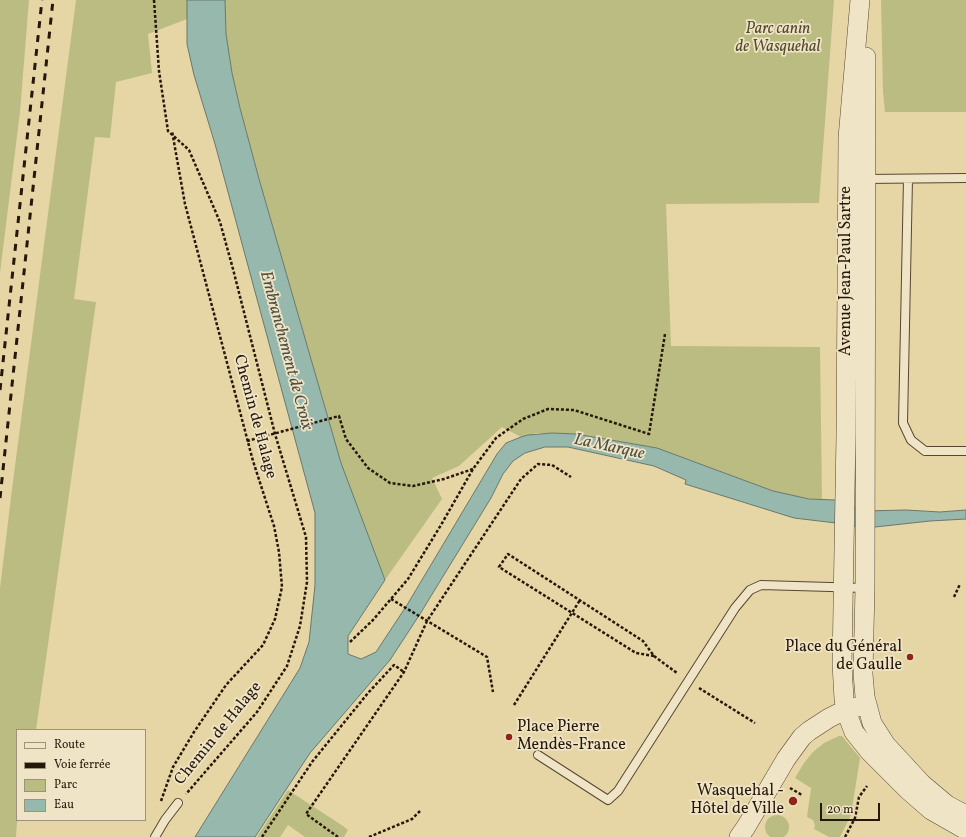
<!DOCTYPE html>
<html>
<head>
<meta charset="utf-8">
<style>
  body { margin:0 }
  #map { position:relative; width:966px; height:837px; overflow:hidden; background:#e6d6a6; font-family:Vollkorn,serif }
  canvas { display:block }
  .legend { position:absolute; left:16px; top:729px; width:130px; height:92px; box-sizing:border-box; background:#efe4c5; border:1px solid #9f927b; margin:0; padding:5px 7px; list-style:none; font-size:12px; color:#27170b }
  .legend li { display:flex; align-items:center; gap:8px; height:20px }
  .legend b { width:20px; border:1px solid #9f927b }
  .scale { position:absolute; left:820px; top:803px; width:60px; height:18px; box-sizing:border-box; border:2px solid #27170b; border-top:0; padding-left:5px; font-size:12px; line-height:14px; white-space:nowrap; color:#27170b; -webkit-text-stroke:3px #efe4c5; paint-order:stroke }
</style>
</head>
<body>
<div id="map">
<canvas width="966" height="837"></canvas>
<ul class="legend">
<li><b style="height:5px;background:#efe4c5"></b>Route</li>
<li><b style="height:5px;background:#27170b"></b>Voie ferrée</li>
<li><b style="height:11px;background:#bbbc82"></b>Parc</li>
<li><b style="height:11px;background:#97b8ad"></b>Eau</li>
</ul>
<div class="scale">20 m</div>
</div>
<script>
const c = document.querySelector('canvas').getContext('2d');
c.lineJoin = 'round';
function fillPath(path, color) { c.fillStyle = color; c.fill(path, 'evenodd'); }
const poly = rows => new Path2D(rows.map(r => 'M' + r).join(''));
function trace(path, color, width, dash) { c.strokeStyle = color; c.lineWidth = width; c.lineCap = dash ? 'butt' : 'round'; c.setLineDash(dash || []); c.stroke(path); }
function label(font, color, halo, rows, align = 'center') {
  c.font = font + ' Vollkorn,serif'; c.lineWidth = 3.5; c.setLineDash([]); c.textBaseline = 'middle'; c.strokeStyle = halo; c.fillStyle = color; for (const [text, x, y, turn = 0] of rows) {
    c.save(); c.translate(x, y); c.rotate((+turn || 0) * Math.PI / 180); c.textAlign = isNaN(turn) ? turn : align; if (halo) c.strokeText(text, 0, 0); c.fillText(text, 0, 0); c.restore();
  }
}
fillPath(poly([
  [0,0,29,0,20,112,0,273],
  [76,0,187,0,187,19,148,34,152,73,116,82,110,138,95,137,74,299,96,302,36,730,17,730,17,820,20,820,17,822,16,837,0,837,0,588,12,489],
  [225,0,834,0,819,203,666,204,671,346,820,347,822,500,789,496,773,491,657,448,576,434,552,433,536,433,521,437,502,427,459,466,432,478,442,499,385,580,341,463,259,179,240,108,232,73,226,34],
  [881,0,966,0,966,112,885,112,883,92],
  [839,736,842,736,860,758,851,815,840,837,829,837,814,829,815,825,813,820,807,817,811,788,795,778,804,763,813,752,824,743],
  [288,790,343,826,348,830,344,837,305,837,288,825,280,837,257,837],
  '765 827a12 12 0 1 1 24 0a12 12 0 1 1-24 0Z'
]), '#bbbc82');
const water = poly([
  [187,0,225,0,226,34,232,73,240,108,259,179,341,463,385,580,348,636,348,654,361,659,376,652,407,605,497,454,506,443,521,437,528,435,552,433,576,434,657,448,773,491,809,499,835,500,862,511,906,510,940,512,966,510,966,519,930,521,866,528,836,523,794,518,685,484,686,480,654,466,568,447,545,447,525,453,513,461,503,474,491,498,420,614,390,660,310,753,255,837,195,837,300,668,309,642,315,585,315,513,215,144,194,75,187,44,187,0]
]);
fillPath(water, '#97b8ad');
trace(water, '#6a786c', 1);
const service = poly([
  [865,179,966,178],
  [908,179,903,423,911,440,925,451,966,451],
  [538,755,608,800,618,791,735,608,750,590,761,585,865,588],
  [155,837,165,820,178,803]
]);
const tertiary = poly([
  [860,0,848,138,846,435,842,664,844,699,846,711,854,732,870,752,908,790,931,810,966,830],
  [866,57,865,588,863,674,865,697,872,723,886,745,922,784,947,805,966,815],
  [739,837,746,827,786,759,802,737,809,731,829,718,839,713,857,707]
]);
trace(service, '#574732', 10);
trace(tertiary, '#574732', 20);
trace(poly([
  [154,0,159,71,168,131,189,150,220,222,233,269,275,434,306,537,307,582,300,626,287,666,257,712,186,794],
  [247,441,339,416,346,439,368,468,390,483,413,486,444,479,473,469],
  [954,597,960,584],
  [391,599,487,657,493,692],
  [350,642,373,620,408,579,441,525,473,469,496,438,523,419,548,409,574,410,649,434,665,334],
  [654,656,636,653,499,567,508,554,643,641,654,656,677,673],
  [699,688,755,723],
  [514,705,580,600],
  [790,788,802,795],
  [161,801,173,767,194,732,226,685,263,645,275,619,282,587,279,552,274,526,253,461,185,204,172,131],
  [262,837,312,762,368,693,394,665,404,672],
  [338,837,306,814,404,672,427,621,521,479,538,464,552,465,571,477],
  [369,837,412,819,420,811],
  [845,837,855,818,859,797,867,786]
]), '#27170b', 2.5, [3, 2]);
trace(service, '#efe4c5', 8);
trace(tertiary, '#efe4c5', 19);
trace(poly([
  [0,390,42,0],
  [0,498,53,0]
]), '#27170b', 3, [7, 7]);
for (const [x, y, r, color] of [
  [910,657,4,"#8f2418"],
  [509,737,4,"#8f2418"],
  [793,801,5,"#8f2418"]
]) { const dot = new Path2D(); dot.arc(x, y, r, 0, 2 * Math.PI); c.fillStyle = color; c.fill(dot); trace(dot, '#efe4c5', 1.5); }
label('italic 16px', '#53492f', '#efe4c5', [
  ["Parc canin",778,30],
  ["de Wasquehal",778,48]
]);
label('16px', '#27170b', '#efe4c5', [
  ["Avenue Jean-Paul Sartre",847,271,-90],
  ["Chemin de Halage",254,417,75],
  ["Chemin de Halage",219,734,-51]
]);
label('16px', '#27170b', '#efe4c5', [
  ["Place du Général",902,648],
  ["de Gaulle",902,666],
  ["Place Pierre",517,728,"left"],
  ["Mendès-France",517,746,"left"],
  ["Wasquehal -",784,792],
  ["Hôtel de Ville",784,810]
], 'right');
label('italic 17px', '#4e4f44', '#efe4c5', [
  ["Embranchement de Croix",285,351,75],
  ["La Marque",609,448,12]
]);
</script>
</body>
</html>
